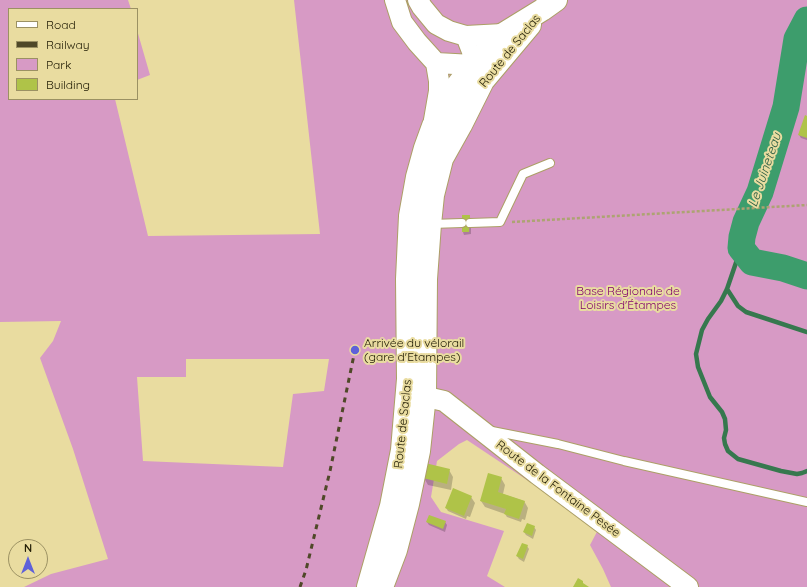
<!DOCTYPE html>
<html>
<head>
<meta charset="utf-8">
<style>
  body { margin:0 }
  #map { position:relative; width:807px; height:587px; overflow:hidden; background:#e9dca0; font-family:Quicksand,sans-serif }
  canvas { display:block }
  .legend { position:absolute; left:8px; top:8px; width:130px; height:92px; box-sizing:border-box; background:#e9dca0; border:1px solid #9b9163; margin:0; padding:5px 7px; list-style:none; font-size:12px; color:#252008 }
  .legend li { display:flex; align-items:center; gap:8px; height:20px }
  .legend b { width:20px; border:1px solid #9b9163 }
  .north { position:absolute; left:8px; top:539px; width:40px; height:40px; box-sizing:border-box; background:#e9dca0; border:1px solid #9b9163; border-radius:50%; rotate:0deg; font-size:11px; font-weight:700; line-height:16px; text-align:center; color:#252008 }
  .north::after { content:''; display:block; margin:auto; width:14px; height:18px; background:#5e61d9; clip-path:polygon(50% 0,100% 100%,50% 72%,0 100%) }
</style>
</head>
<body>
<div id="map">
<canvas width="807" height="587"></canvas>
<ul class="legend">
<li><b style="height:5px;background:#fff"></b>Road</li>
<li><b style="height:5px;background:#4f4828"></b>Railway</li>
<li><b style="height:11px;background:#d79ac5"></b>Park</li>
<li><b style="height:11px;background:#afc348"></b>Building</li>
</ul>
<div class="north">N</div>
</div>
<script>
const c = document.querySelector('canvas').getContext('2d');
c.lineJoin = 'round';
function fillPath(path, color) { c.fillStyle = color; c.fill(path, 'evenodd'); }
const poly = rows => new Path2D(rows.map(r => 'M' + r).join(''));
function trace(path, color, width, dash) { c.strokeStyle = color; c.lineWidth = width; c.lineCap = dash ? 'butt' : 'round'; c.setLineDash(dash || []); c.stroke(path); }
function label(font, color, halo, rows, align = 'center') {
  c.font = font + ' Quicksand,sans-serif'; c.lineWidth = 4; c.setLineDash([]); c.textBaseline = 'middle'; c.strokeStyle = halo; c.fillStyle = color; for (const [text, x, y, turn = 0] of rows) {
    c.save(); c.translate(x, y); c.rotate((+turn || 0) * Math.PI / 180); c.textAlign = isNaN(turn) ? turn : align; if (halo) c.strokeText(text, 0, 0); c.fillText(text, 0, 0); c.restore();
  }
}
fillPath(poly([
  [0,0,128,0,131,9,9,9,9,99,115,99,148,236,320,234,294,0,807,0,807,587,611,587,603,569,590,545,599,528,467,440,459,444,437,461,431,497,441,512,504,531,487,576,505,587,24,587,51,574,108,559,73,449,40,358,53,341,61,321,0,322],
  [186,359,329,359,324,391,293,394,283,467,143,461,137,377,186,377],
  [137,30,150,75,137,80]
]), '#d79ac5');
fillPath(poly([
  [807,117,807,140,801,138,799,135],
  [469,216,471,219,471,234,464,235,463,232],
  [449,470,453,477,451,490,428,485,424,478],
  [501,478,505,485,503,494,524,501,528,508,525,520,522,519,521,522,507,517,505,514,485,507,481,501],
  [471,497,475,503,470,517,467,516,466,519,448,511,446,508],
  [427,522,445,522,447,525,445,532,429,525],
  [534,527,536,530,533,539,526,535,524,532],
  [527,546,529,549,524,562,519,559,517,556]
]), '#0003');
trace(poly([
  [741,248,727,289,721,301,708,319,702,330,696,354,698,367,710,397,722,412,725,419,726,430,724,438,725,444,728,451,738,459,781,471,797,474,802,473,807,471],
  [727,289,738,306,746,312,807,332]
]), '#36784e', 4.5);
trace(poly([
  [807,20,797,39,786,107,760,192,746,222,742,237,741,248,752,262,783,268,807,276]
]), '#3d9d6c', 27);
fillPath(poly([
  [805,115,807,116,807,138,798,135],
  [462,215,470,215,469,232,462,232],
  [425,463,450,469,447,484,423,478],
  [488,473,502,477,498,492,525,501,519,519,504,514,506,509,480,501],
  [453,488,472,496,464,516,445,508],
  [429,515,446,521,443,529,426,522],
  [527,523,535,526,532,536,523,532],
  [522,543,528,545,523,559,516,556],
  [578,578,583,581,583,583,589,587,573,587]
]), '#afc348');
const service = poly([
  [470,223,500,222,523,174,550,163],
  [431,224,462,223],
  [492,431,558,444,624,461,807,502]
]);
const tertiary = poly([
  [395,0,402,22,417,42,436,63,439,81,439,91,434,120],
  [418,0,422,7,436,24,449,31,466,36,503,34],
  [436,63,473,65,486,65],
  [443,151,447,127,475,77,473,54,466,36],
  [414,385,425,395,431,398,444,401,537,474,688,587]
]);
const secondary = poly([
  [368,587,391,506,402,450,408,379,407,279,410,216,417,177,425,148,433,126,449,96,473,65,503,34,542,10,556,0],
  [382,587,396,550,408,504,419,451,425,395,426,279,430,224,433,195,442,159,461,125,483,81,530,25]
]);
trace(service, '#ac9f66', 10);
trace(tertiary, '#ac9f66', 22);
trace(secondary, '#ac9f66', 24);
trace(poly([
  [512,222,807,205]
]), '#ada372', 2.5, [3, 2]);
trace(service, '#fff', 8);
trace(tertiary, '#fff', 20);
trace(secondary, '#fff', 22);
trace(poly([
  [300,587,306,570,330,471,355,350]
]), '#4f4828', 3, [5, 5]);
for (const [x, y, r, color] of [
  [355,350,5,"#5e61d9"]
]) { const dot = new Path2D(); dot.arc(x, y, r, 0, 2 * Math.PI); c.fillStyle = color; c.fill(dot); trace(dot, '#e9dca0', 1.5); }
label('12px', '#252008', '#e9dca0', [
  ["Route de Saclas",510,51,-51],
  ["Route de Saclas",403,424,-84],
  ["Route de la Fontaine Pesée",558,489,37]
]);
label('12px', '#82056c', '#e9dca0', [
  ["Base Régionale de",628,291],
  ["Loisirs d'Étampes",628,305]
]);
label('12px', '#252008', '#e9dca0', [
  ["Arrivée du vélorail",364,343],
  ["(gare d'Etampes)",364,357]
], 'left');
label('italic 13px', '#2b5d42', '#e9dca0', [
  ["Le Juineteau",765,170,-71]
]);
</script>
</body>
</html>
